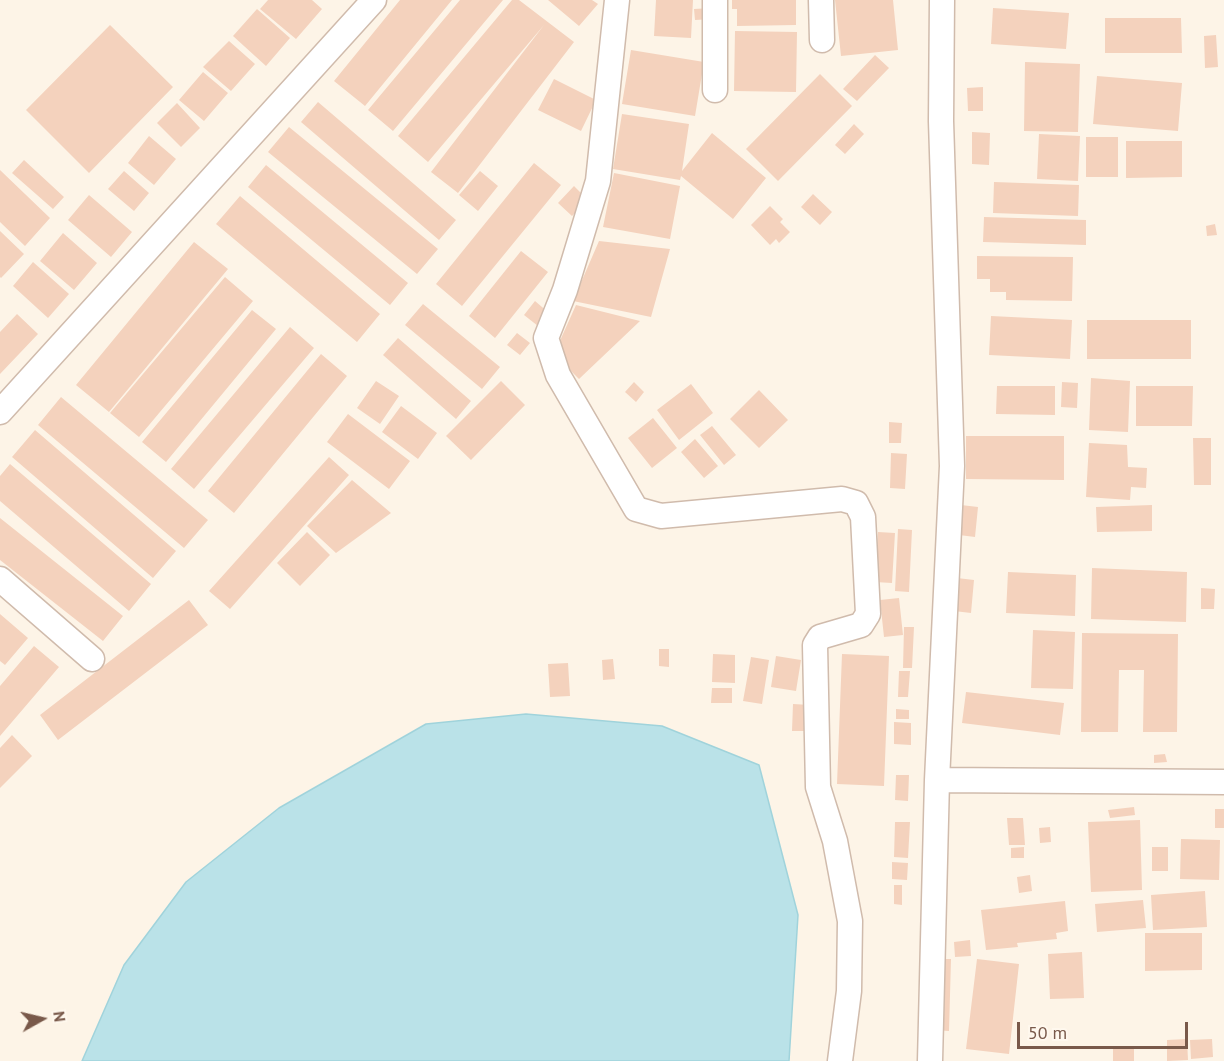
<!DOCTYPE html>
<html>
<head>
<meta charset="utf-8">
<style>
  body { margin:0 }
  #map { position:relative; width:1224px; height:1061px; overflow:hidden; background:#fdf4e7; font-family:"PT Sans",sans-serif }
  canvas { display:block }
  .north { position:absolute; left:12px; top:989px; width:60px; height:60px; -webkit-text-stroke:4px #fff8ee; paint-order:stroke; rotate:82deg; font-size:16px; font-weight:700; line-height:24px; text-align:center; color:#79594a }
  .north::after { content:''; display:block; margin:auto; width:21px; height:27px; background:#79594a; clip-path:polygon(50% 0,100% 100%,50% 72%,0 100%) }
  .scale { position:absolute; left:1017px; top:1022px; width:171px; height:27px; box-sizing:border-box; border:3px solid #79594a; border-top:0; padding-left:8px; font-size:18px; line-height:21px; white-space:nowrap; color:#79594a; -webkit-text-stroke:4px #fff8ee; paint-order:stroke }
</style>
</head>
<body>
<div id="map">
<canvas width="1224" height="1061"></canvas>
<div class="north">N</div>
<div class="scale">50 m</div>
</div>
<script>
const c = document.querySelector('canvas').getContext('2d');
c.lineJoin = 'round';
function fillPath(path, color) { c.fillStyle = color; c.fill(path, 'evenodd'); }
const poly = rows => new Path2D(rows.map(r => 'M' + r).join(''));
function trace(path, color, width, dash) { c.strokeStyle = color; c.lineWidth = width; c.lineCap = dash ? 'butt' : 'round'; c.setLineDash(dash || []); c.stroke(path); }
const water = poly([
  [526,714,662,726,759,765,798,915,789,1061,82,1061,124,965,186,882,279,808,426,724,526,714]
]);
fillPath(water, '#bae2e8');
trace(water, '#a0d3db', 1.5);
fillPath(poly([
  [268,0,312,0,322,9,296,39,260,9],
  [400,0,452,0,365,106,334,81],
  [460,0,503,0,393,131,368,110],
  [512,0,519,0,574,42,458,193,431,172,544,25,428,162,398,136],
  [548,0,592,0,598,4,579,26],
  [656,0,693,0,691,38,654,36],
  [732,0,796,0,796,25,737,26,737,9,732,9],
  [835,0,893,0,898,50,841,56],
  [712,8,713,19,695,20,694,9],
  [993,8,1069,13,1066,49,991,44],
  [257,9,290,38,266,66,233,36],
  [1105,18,1181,18,1182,53,1105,53],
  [110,25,173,87,89,173,26,110],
  [735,31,797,32,796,92,734,91],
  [1216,35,1218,67,1205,68,1204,36],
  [229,41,255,64,231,91,203,67],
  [631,50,704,62,695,116,622,104],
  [875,55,889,68,857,101,843,89],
  [1025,62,1080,64,1078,132,1024,131],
  [203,72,228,93,204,121,179,100],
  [820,74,852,106,778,181,746,149],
  [1097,76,1182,83,1178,131,1093,124],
  [554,79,596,100,581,131,538,110],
  [983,87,983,111,968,111,967,88],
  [318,102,456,220,439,240,301,122],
  [177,103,200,128,181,147,157,123],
  [622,114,689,124,682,171,712,133,766,178,733,219,681,176,680,180,613,169],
  [854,124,864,134,845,154,835,145],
  [289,127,438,249,417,274,268,152],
  [972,132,990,133,989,165,972,164],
  [1039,134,1080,136,1078,181,1037,179],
  [149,136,176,159,154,185,128,163],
  [1086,137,1118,137,1118,177,1086,177],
  [1126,141,1182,141,1182,177,1126,178],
  [24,160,64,197,53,209,12,173],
  [534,163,561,185,462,306,436,284],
  [266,165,408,283,390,305,248,187],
  [0,170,50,218,25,246,0,222],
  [124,171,149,193,134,211,108,189],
  [480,171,498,186,478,211,459,195],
  [614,173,680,186,670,239,603,227],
  [994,182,1079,185,1078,216,993,213],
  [574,186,588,200,572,216,558,203],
  [813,194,832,212,820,225,801,207],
  [89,195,132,232,111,257,68,220],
  [240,196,380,314,357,342,216,224],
  [770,206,783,219,780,222,790,232,779,243,776,239,770,245,751,225],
  [984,217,1086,220,1086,245,983,242],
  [1215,224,1217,235,1207,236,1206,226],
  [0,231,24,254,1,278,0,277],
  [63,233,97,263,74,290,40,261],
  [599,241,670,249,651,317,573,301],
  [194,242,228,269,109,412,76,385],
  [521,251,548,272,495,338,469,316],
  [977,256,1073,257,1072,301,1006,300,1006,292,990,292,990,279,977,279],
  [33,262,69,294,48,318,13,286],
  [225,277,253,301,139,437,110,413],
  [535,301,549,313,538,326,524,315],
  [423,304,500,367,482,389,405,325],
  [576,305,640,321,579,379,554,354],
  [252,310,276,329,166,462,142,442],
  [17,314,38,334,0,374,0,332],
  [991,316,1072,320,1070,359,989,355],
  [1087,320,1191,320,1191,359,1087,359],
  [290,327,314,348,194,489,171,469],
  [517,333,530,343,520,355,507,345],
  [398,338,471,401,456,419,383,355],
  [321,354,347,376,234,513,208,491],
  [1091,378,1130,381,1128,432,1089,430],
  [376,381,399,396,380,424,357,408],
  [501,381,525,405,471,460,446,436],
  [634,382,644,392,636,402,625,392],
  [1062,382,1078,383,1077,408,1061,407],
  [691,384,713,413,679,440,657,410],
  [997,386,1055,386,1055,415,996,414],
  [1136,386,1193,386,1192,426,1136,426],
  [759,390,788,420,759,448,730,419],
  [61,397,208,520,184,548,38,425],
  [401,406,437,433,418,459,382,432],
  [348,414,410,461,389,489,327,442],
  [653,418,677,448,652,468,628,438],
  [889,422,902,423,901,443,889,443],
  [712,426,736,455,724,465,700,435],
  [35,430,176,551,153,578,12,457],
  [966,436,1064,436,1064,480,966,479],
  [1193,438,1211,438,1211,485,1194,485],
  [695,439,718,466,704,478,681,452],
  [1089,443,1127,445,1128,467,1147,468,1146,488,1131,487,1130,500,1086,497],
  [891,453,907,454,905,489,890,488],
  [329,457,349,475,230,609,209,591],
  [10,464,151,584,129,611,0,501,0,476],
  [352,480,391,513,336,553,307,526],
  [961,505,978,507,975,537,959,535],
  [1152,505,1152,531,1097,532,1096,507],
  [0,518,123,616,103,641,0,560],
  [898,529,912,530,909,592,895,591],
  [307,532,330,555,300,586,277,563],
  [878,532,895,533,892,583,875,582],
  [1092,568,1187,572,1186,622,1091,619],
  [1008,572,1076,575,1075,616,1006,613],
  [957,578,974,580,971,613,954,611],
  [1201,588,1215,589,1214,609,1201,609],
  [899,598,903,635,884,637,880,600],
  [189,600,208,625,58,740,40,715],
  [0,614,28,638,5,665,0,661],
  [904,627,914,627,912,668,903,668],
  [1033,630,1075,632,1073,689,1031,688],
  [1082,633,1178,634,1177,732,1143,732,1144,670,1119,670,1118,732,1081,732],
  [34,646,59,667,0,736,0,686],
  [659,649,669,649,669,667,659,666],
  [713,654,735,655,735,683,712,682],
  [842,654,889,656,884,786,837,784],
  [776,656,801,660,796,691,771,687],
  [751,657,769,660,762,704,743,701],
  [613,659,615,679,603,680,602,660],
  [568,663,570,696,550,697,548,664],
  [899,671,910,671,908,697,898,697],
  [712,688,732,688,732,703,711,703],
  [966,692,1064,703,1060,735,962,723],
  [793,704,810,705,809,731,792,731],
  [896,709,909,710,909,719,896,719],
  [894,722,911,723,911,745,894,744],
  [12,735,32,756,0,788,0,748],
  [1165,754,1167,762,1154,763,1154,755],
  [896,775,909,775,908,801,895,800],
  [1134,807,1135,815,1110,818,1108,810],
  [1215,809,1224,809,1224,828,1215,828],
  [1007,818,1023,818,1025,845,1009,845],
  [1140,820,1142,890,1091,892,1088,822],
  [895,822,910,822,908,858,894,857],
  [1050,827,1051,842,1040,843,1039,828],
  [1181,839,1220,840,1219,880,1180,879],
  [1024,847,1024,858,1011,858,1011,848],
  [1152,847,1168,847,1168,871,1152,871],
  [892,862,908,863,907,880,892,879],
  [1030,875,1032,891,1019,893,1017,877],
  [894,885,902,885,902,905,894,904],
  [1205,891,1207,927,1153,930,1151,895],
  [1143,900,1146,928,1097,932,1095,904],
  [1065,901,1068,931,1056,933,1057,939,1017,943,1018,947,986,950,981,910],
  [1145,933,1202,933,1202,970,1145,971],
  [970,940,971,956,955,957,954,942],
  [1082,952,1084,998,1050,999,1048,954],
  [936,959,951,959,949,1031,934,1030],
  [977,959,1019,964,1009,1054,966,1049],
  [1187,1039,1188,1060,1167,1061,1167,1040],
  [1212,1039,1213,1057,1191,1059,1190,1040],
  [1113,1047,1134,1047,1134,1061,1113,1061]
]), '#f4d2bd');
const minor = poly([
  [617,0,598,181,565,290,546,338,558,375,636,509,661,516,842,499,856,503,863,517,868,614,861,625,820,637,815,645,818,787,835,841,850,921,849,991,840,1061],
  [715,0,715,90],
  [821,0,822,40],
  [0,412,374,0],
  [0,579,92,659],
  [937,780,1224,782],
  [930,1061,937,780,952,466,941,121,942,0]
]);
trace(minor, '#d0bbac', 27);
trace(minor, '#fff', 24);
</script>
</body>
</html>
